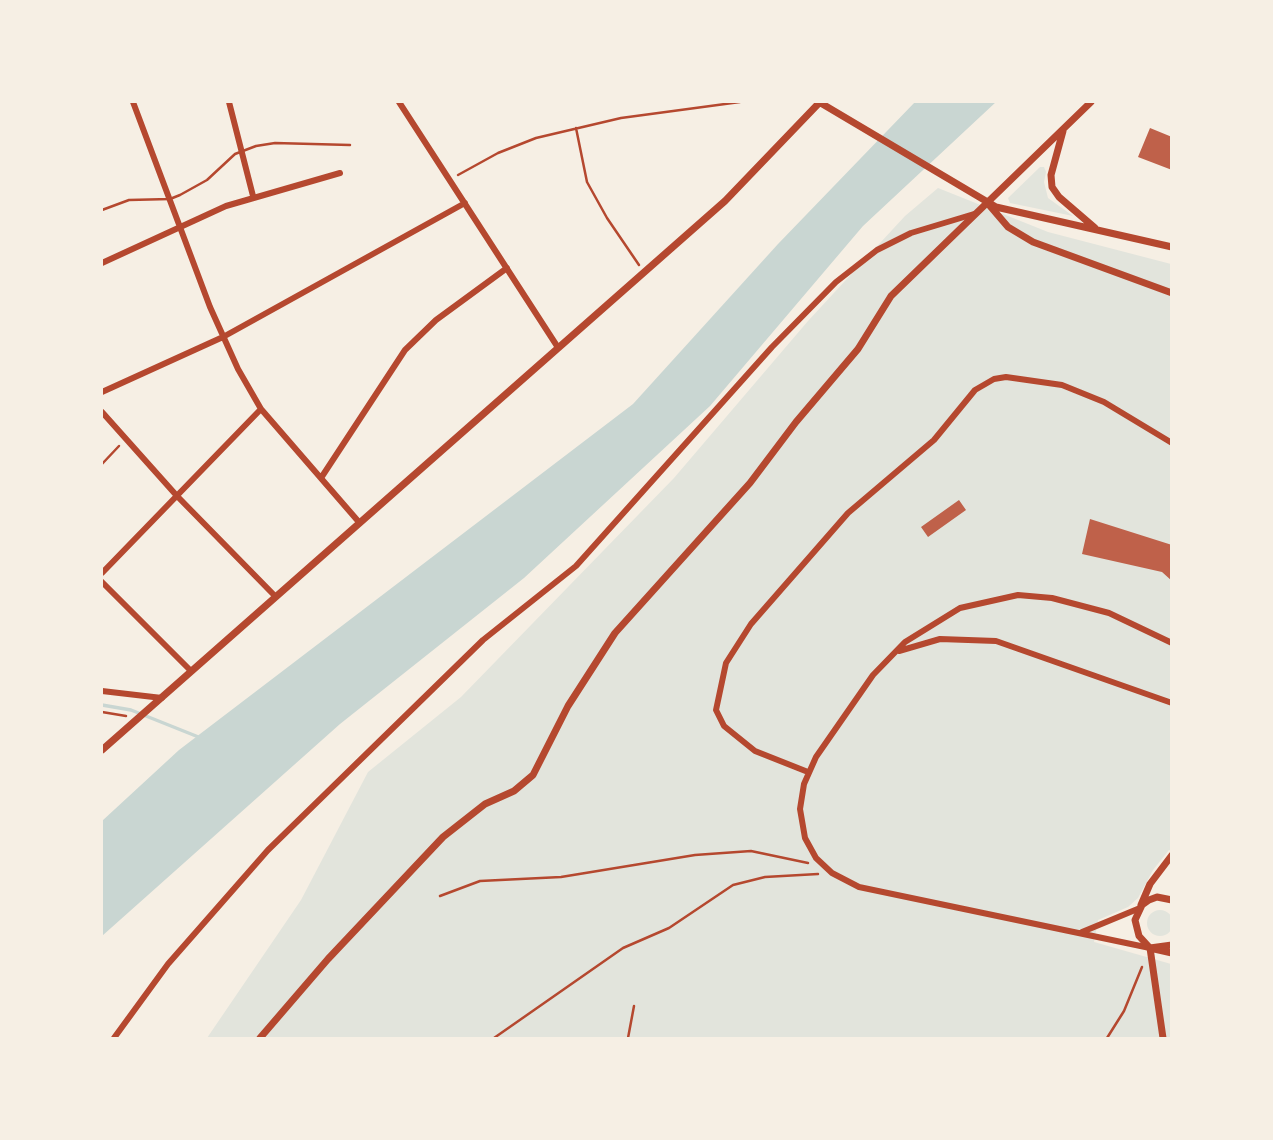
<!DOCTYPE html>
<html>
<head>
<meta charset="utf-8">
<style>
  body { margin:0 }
  #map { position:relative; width:1273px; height:1140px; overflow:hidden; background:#f6efe4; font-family:Barlow,sans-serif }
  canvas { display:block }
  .frame { position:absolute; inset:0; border:103px solid #f6efe4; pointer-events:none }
</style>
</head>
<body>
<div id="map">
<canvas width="1273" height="1140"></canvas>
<div class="frame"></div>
</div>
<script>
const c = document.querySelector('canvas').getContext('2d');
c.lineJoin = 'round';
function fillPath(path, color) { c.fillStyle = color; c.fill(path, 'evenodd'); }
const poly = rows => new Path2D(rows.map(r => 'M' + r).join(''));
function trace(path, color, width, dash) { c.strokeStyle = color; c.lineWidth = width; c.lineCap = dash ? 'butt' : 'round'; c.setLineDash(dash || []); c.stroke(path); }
fillPath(poly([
  [1040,167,1044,167,1046,172,1044,182,1048,198,1073,216,1010,203,1008,198],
  [938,188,1048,232,1171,264,1171,851,1169,850,1153,870,1138,898,1128,907,1098,920,1094,942,1171,964,1171,1038,207,1038,301,900,368,772,461,697,674,478,808,321,905,216],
  '1147 923a13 13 0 1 1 26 0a13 13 0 1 1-26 0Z'
]), '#e2e4dc');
fillPath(poly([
  [915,102,996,102,863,226,710,406,524,578,340,724,102,936,102,821,179,750,633,404,778,244]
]), '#c9d6d2');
trace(poly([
  [102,705,131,710,201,738]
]), '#c9d6d2', 3.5);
fillPath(poly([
  [1150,128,1172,137,1172,170,1138,157],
  [959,500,966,510,928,537,921,527],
  [1090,519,1172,545,1172,581,1162,572,1082,554]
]), '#bf614a');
trace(poly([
  [576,128,587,182,607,218,639,265],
  [458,175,498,153,536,138,621,118,740,102],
  [102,464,119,446],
  [102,712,126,716],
  [440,896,480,881,561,877,695,855,751,851,808,863],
  [494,1038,623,948,669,928,733,885,765,877,818,874],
  [628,1038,634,1006],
  [1107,1038,1124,1011,1142,967]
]), '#b5482f', 2.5);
trace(poly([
  [102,210,129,200,170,199,180,195,207,180,235,154,256,146,275,143,350,145]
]), '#b5482f', 2.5);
trace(poly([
  [133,102,210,307,238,369,261,409,358,521],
  [229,102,253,196],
  [399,102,557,346],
  [102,263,226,206,340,173],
  [102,392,223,337,465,203],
  [102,412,177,496,274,595],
  [321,478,405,350,436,320,507,268],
  [102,573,261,409],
  [102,582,191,671],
  [899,651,940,639,996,641,1172,703],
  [102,691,162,698],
  [808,772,755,751,724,726,716,710,726,663,751,624,848,513,934,440,975,390,994,379,1006,377,1062,385,1104,402,1172,443],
  [1082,932,1140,908],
  [1150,948,859,887,832,873,816,858,805,838,800,809,804,784,816,757,873,675,905,642,960,608,1018,595,1052,598,1109,613,1172,643],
  [114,1038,168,964,268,850,483,640,576,566,772,347,836,282,877,250,911,233,974,214]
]), '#b5482f', 6);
trace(poly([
  [819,102,996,207,1172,247],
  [1063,131,1051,175,1052,187,1059,197,1095,228],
  [990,206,1008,227,1033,242,1172,293],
  [102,750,725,201,820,102],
  [1172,900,1157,897,1149,900,1142,905,1135,920,1139,936,1150,948,1172,945],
  [1141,905,1150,884,1172,855],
  [260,1038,328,959,443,837,485,804,514,791,533,775,568,706,615,633,750,483,796,422,858,349,891,296,1091,102],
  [1163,1038,1150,948,1172,953]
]), '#b5482f', 7);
</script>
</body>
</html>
